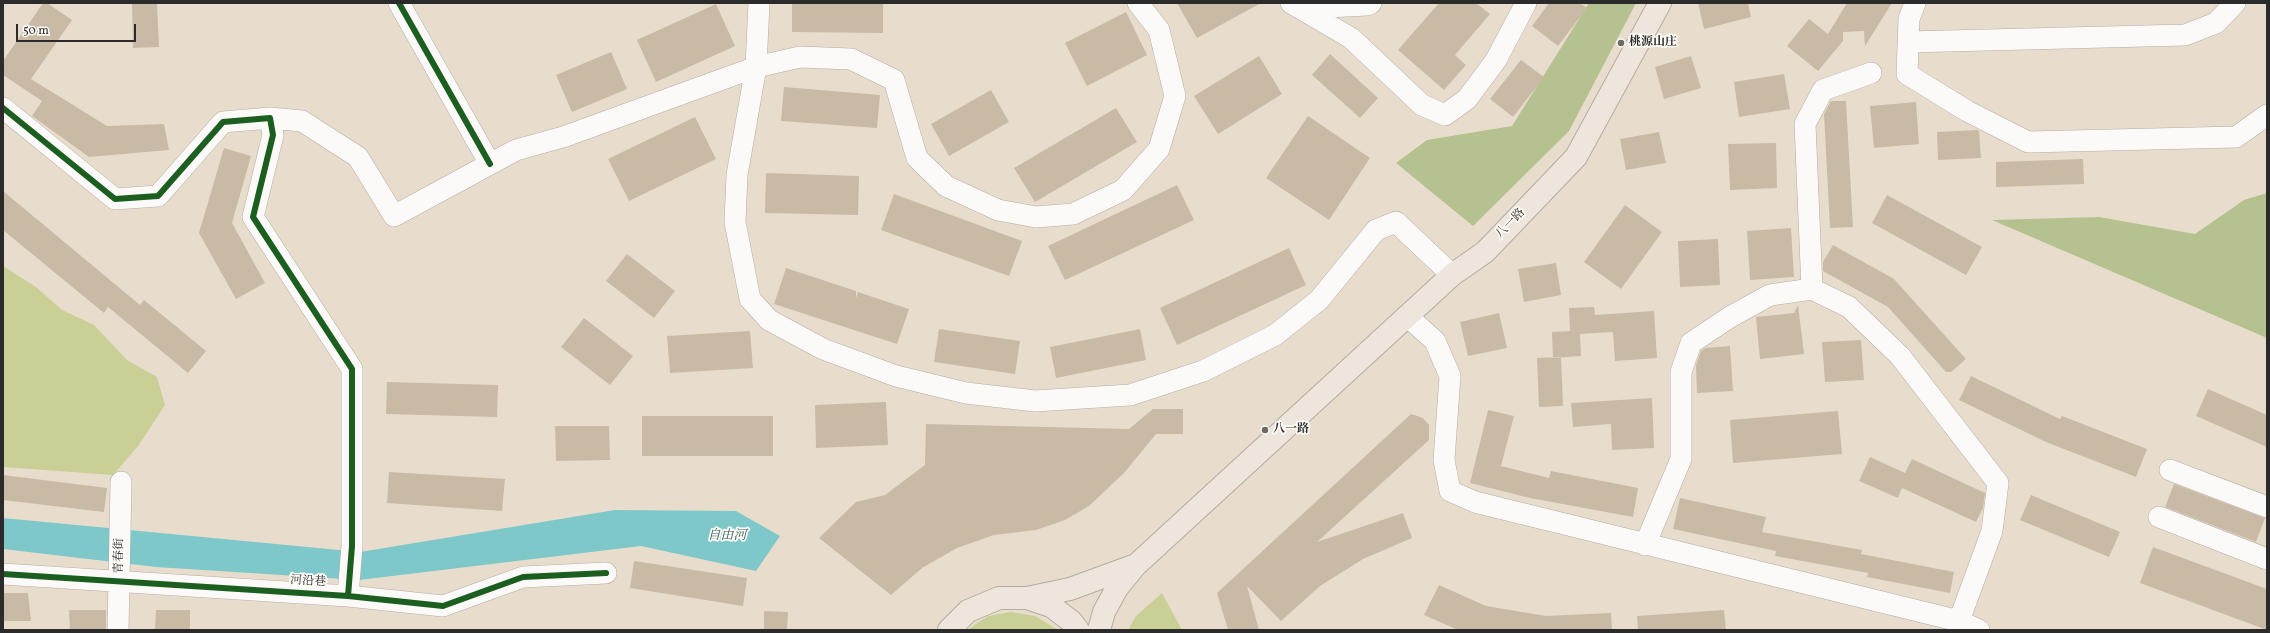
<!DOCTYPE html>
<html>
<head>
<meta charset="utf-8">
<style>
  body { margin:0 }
  #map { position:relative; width:2270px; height:633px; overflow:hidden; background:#e8ddcd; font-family:Vollkorn,serif }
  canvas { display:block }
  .frame { position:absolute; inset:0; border:4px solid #2b2b2b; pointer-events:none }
  .scale { position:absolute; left:16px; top:24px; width:120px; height:18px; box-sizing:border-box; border:2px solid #2b2b2b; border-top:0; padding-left:5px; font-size:12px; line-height:14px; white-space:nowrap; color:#2b2b2b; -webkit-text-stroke:3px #fdfcf7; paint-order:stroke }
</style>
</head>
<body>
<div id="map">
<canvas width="2270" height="633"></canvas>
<div class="frame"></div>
<div class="scale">50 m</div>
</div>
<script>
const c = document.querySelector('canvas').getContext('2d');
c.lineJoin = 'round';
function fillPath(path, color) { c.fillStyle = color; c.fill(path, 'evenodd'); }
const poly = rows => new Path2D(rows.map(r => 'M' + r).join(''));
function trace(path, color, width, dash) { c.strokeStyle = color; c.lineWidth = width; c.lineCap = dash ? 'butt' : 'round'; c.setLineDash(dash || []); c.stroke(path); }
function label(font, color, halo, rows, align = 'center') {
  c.font = font + ' Vollkorn,"Noto Serif SC",serif'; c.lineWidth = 3.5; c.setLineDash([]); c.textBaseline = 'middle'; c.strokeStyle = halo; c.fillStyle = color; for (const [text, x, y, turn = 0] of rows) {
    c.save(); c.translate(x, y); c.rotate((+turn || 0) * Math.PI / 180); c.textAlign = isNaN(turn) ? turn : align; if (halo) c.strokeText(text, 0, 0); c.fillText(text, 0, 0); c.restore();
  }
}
fillPath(poly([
  [3,266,36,287,62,310,94,325,127,360,157,377,165,405,139,445,113,475,3,467],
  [1162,593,1182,630,1128,630,1136,616],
  [1011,612,1035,616,1058,630,967,630,988,616]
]), '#c9cf95');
fillPath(poly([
  [1589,3,1636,3,1569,131,1473,226,1396,163,1427,140,1512,126],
  [2267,193,2267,338,1992,220,2099,217,2195,234,2244,200]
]), '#b5c18f');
fillPath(poly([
  [615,510,736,511,780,536,756,571,641,546,359,580,156,567,3,549,3,518,360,552]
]), '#7ec8ca');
fillPath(poly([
  [43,3,47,3,72,20,31,79,107,126,164,124,169,150,89,157,32,116,42,101,3,75,3,61],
  [132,3,157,3,159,47,133,48],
  [792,3,883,3,883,33,792,32],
  [1177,3,1261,3,1197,38],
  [1439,3,1476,3,1490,14,1455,55,1466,65,1444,90,1398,50],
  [1549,3,1580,3,1587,8,1558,46,1532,26],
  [1698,3,1748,3,1751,17,1704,29],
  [1847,3,1892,3,1865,46,1864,31,1843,32,1843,41,1818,71,1787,46,1809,19,1828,34],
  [716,4,735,46,656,82,637,40],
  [1126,12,1147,55,1087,86,1065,43],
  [611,52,627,89,572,112,556,75],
  [1330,54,1378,98,1360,118,1312,75],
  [1259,56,1282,94,1218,134,1194,96],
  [1691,56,1701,88,1664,99,1655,67],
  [1521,60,1544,77,1513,117,1490,99],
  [1784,74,1790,109,1739,117,1734,82],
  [784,87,880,95,877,128,781,121],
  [991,90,1009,122,949,156,931,124],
  [1831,101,1846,101,1853,227,1830,228,1824,114],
  [1916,102,1919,144,1874,148,1870,106],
  [1116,108,1137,142,1035,202,1014,168],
  [1308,116,1370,158,1329,220,1266,178],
  [695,117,716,159,629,201,608,159],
  [1978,130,1979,131,1981,158,1938,160,1937,132],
  [1659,132,1666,163,1626,170,1620,139],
  [1776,143,1777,188,1730,190,1728,144],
  [224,148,251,156,232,223,265,283,236,299,199,233],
  [2083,159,2084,184,1996,187,1996,162],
  [766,173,859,176,858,215,765,213],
  [1177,185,1194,220,1065,280,1048,246],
  [3,191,140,305,144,300,206,351,188,373,108,307,104,313,3,230],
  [894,194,1022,241,1009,276,881,230],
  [1887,195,1982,247,1966,275,1872,223],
  [1625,205,1662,232,1621,289,1584,262],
  [1791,228,1794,277,1750,280,1747,231],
  [1718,239,1720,285,1680,287,1678,241],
  [1833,245,1894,279,1966,359,1951,372,1946,372,1888,307,1823,271,1823,262],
  [1289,248,1306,285,1177,345,1160,308],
  [627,254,675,291,654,318,606,281],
  [1556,263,1561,295,1524,302,1518,269],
  [786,268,856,291,856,298,858,292,909,309,897,344,774,304],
  [1798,305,1804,354,1760,359,1756,317,1794,313],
  [1594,307,1595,315,1654,311,1657,358,1615,361,1613,332,1580,334,1581,356,1553,358,1552,332,1570,331,1569,308],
  [1499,313,1507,348,1468,356,1460,322],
  [584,318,633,356,610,385,561,347],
  [939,329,1020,341,1015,374,934,362],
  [1140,329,1146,360,1056,378,1050,347],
  [750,331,753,368,670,373,667,336],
  [1861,340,1864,380,1825,382,1822,342],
  [1730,346,1733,391,1697,393,1696,365,1701,351,1705,348],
  [1561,357,1563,406,1539,407,1537,358],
  [1971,376,2060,419,2062,416,2147,449,2136,477,2046,442,1959,400],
  [387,382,498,385,497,417,386,414],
  [2208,389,2267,415,2267,447,2196,416],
  [1652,398,1654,448,1612,450,1611,424,1573,427,1571,403],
  [886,402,888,445,816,448,815,405],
  [1153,409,1183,409,1183,434,1156,434,1124,473,1089,506,1065,520,1036,530,994,535,957,548,922,568,891,595,819,538,856,502,885,495,925,465,926,424,1129,429],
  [1488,410,1514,416,1501,466,1549,478,1551,471,1638,488,1633,517,1530,498,1470,483],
  [1838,411,1842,454,1733,463,1730,420],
  [1411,414,1423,418,1429,425,1429,440,1317,542,1403,513,1412,538,1363,559,1320,586,1281,621,1247,586,1259,630,1228,630,1217,593],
  [642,416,773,416,773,456,642,456],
  [555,426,609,426,610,460,556,461],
  [1870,457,1905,473,1912,459,1985,493,1983,508,1976,522,1902,488,1898,498,1859,481],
  [389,472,505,479,502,511,387,503],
  [3,475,107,488,104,512,3,500],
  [2174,484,2265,518,2256,542,2165,507],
  [2031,495,2120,532,2109,557,2020,520],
  [1680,498,1766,517,1762,532,1862,550,1861,554,1954,572,1950,593,1867,577,1868,573,1775,556,1776,551,1673,529],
  [2153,547,2267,589,2267,630,2140,583],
  [634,561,747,578,743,606,630,588],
  [1439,585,1486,606,1546,616,1611,613,1612,630,1458,630,1424,615],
  [3,593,28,593,31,621,3,621],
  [69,610,106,610,106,630,70,630],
  [156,610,190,610,190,630,155,630],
  [1724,610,1726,630,1638,630,1637,616],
  [764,611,788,612,787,630,764,630]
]), '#c9baa6');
const minor = poly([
  [399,3,490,164],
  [759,3,756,67,737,175,735,222,750,299,769,320,823,349,896,376,966,393,1035,401,1130,395,1203,371,1275,335,1319,300,1376,230,1396,222,1452,275],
  [1291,3,1351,38,1422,105,1445,115,1467,99,1496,60,1526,3],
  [1320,3,1327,7,1367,5,1371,3],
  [1915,3,1909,19,1907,74,1967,111,2028,142,2236,137,2267,115],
  [1908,42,2185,35,2216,23,2235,3],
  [3,108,115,199,158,196,223,122,270,118,273,135,253,217,352,369,352,546,348,596],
  [270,118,302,121,358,157,394,216,516,150,563,137,756,67,800,57,851,59,894,80,917,158,946,186,998,210,1036,217,1073,214,1123,190,1159,149,1175,96,1159,30,1138,3],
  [1812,289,1805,124,1823,90,1871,73],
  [1407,316,1435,341,1450,376,1444,460,1450,491,1475,502,1959,621,1979,630],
  [2170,470,2267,507],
  [2159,517,2267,559],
  [1645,545,1681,459,1681,372,1691,343,1730,317,1770,295,1812,289,1849,307,1900,356,1998,483,1992,531,1959,621],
  [3,574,348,596,443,606,523,577,606,573],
  [118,630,121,482]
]);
const major = poly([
  [1027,598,1070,589,1133,566],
  [949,630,968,611,999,598,1027,598,1051,606,1071,621,1078,630],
  [1099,630,1104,612,1117,588,1135,566,1452,275,1485,252,1576,157,1660,3]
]);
trace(minor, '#b3aca2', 22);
trace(major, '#b3aca2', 24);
trace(minor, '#fcfaf8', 21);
trace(major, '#eee5dc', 22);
trace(poly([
  [399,3,490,164],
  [3,108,115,199,158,196,223,122,270,118,273,135,253,217,352,369,352,546,348,596],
  [3,574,348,596,443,606,523,577,606,573]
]), '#1b5e20', 6);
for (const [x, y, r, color] of [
  [1621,43,4,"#6d6964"],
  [1265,430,4,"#6d6964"]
]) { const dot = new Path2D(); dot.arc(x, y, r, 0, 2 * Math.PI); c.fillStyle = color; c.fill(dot); trace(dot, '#fdfcf7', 1.5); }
label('bold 12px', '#2b2b2b', '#fdfcf7', [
  ["桃源山庄",1629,43],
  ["八一路",1273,430]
], 'left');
label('12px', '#2b2b2b', '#fdfcf7', [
  ["八一路",1511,224,-46],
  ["青春街",120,556,-89],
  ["河沿巷",308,582,3]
]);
label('italic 13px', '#385f62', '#fdfcf7', [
  ["自由河",727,537]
]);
</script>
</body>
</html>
